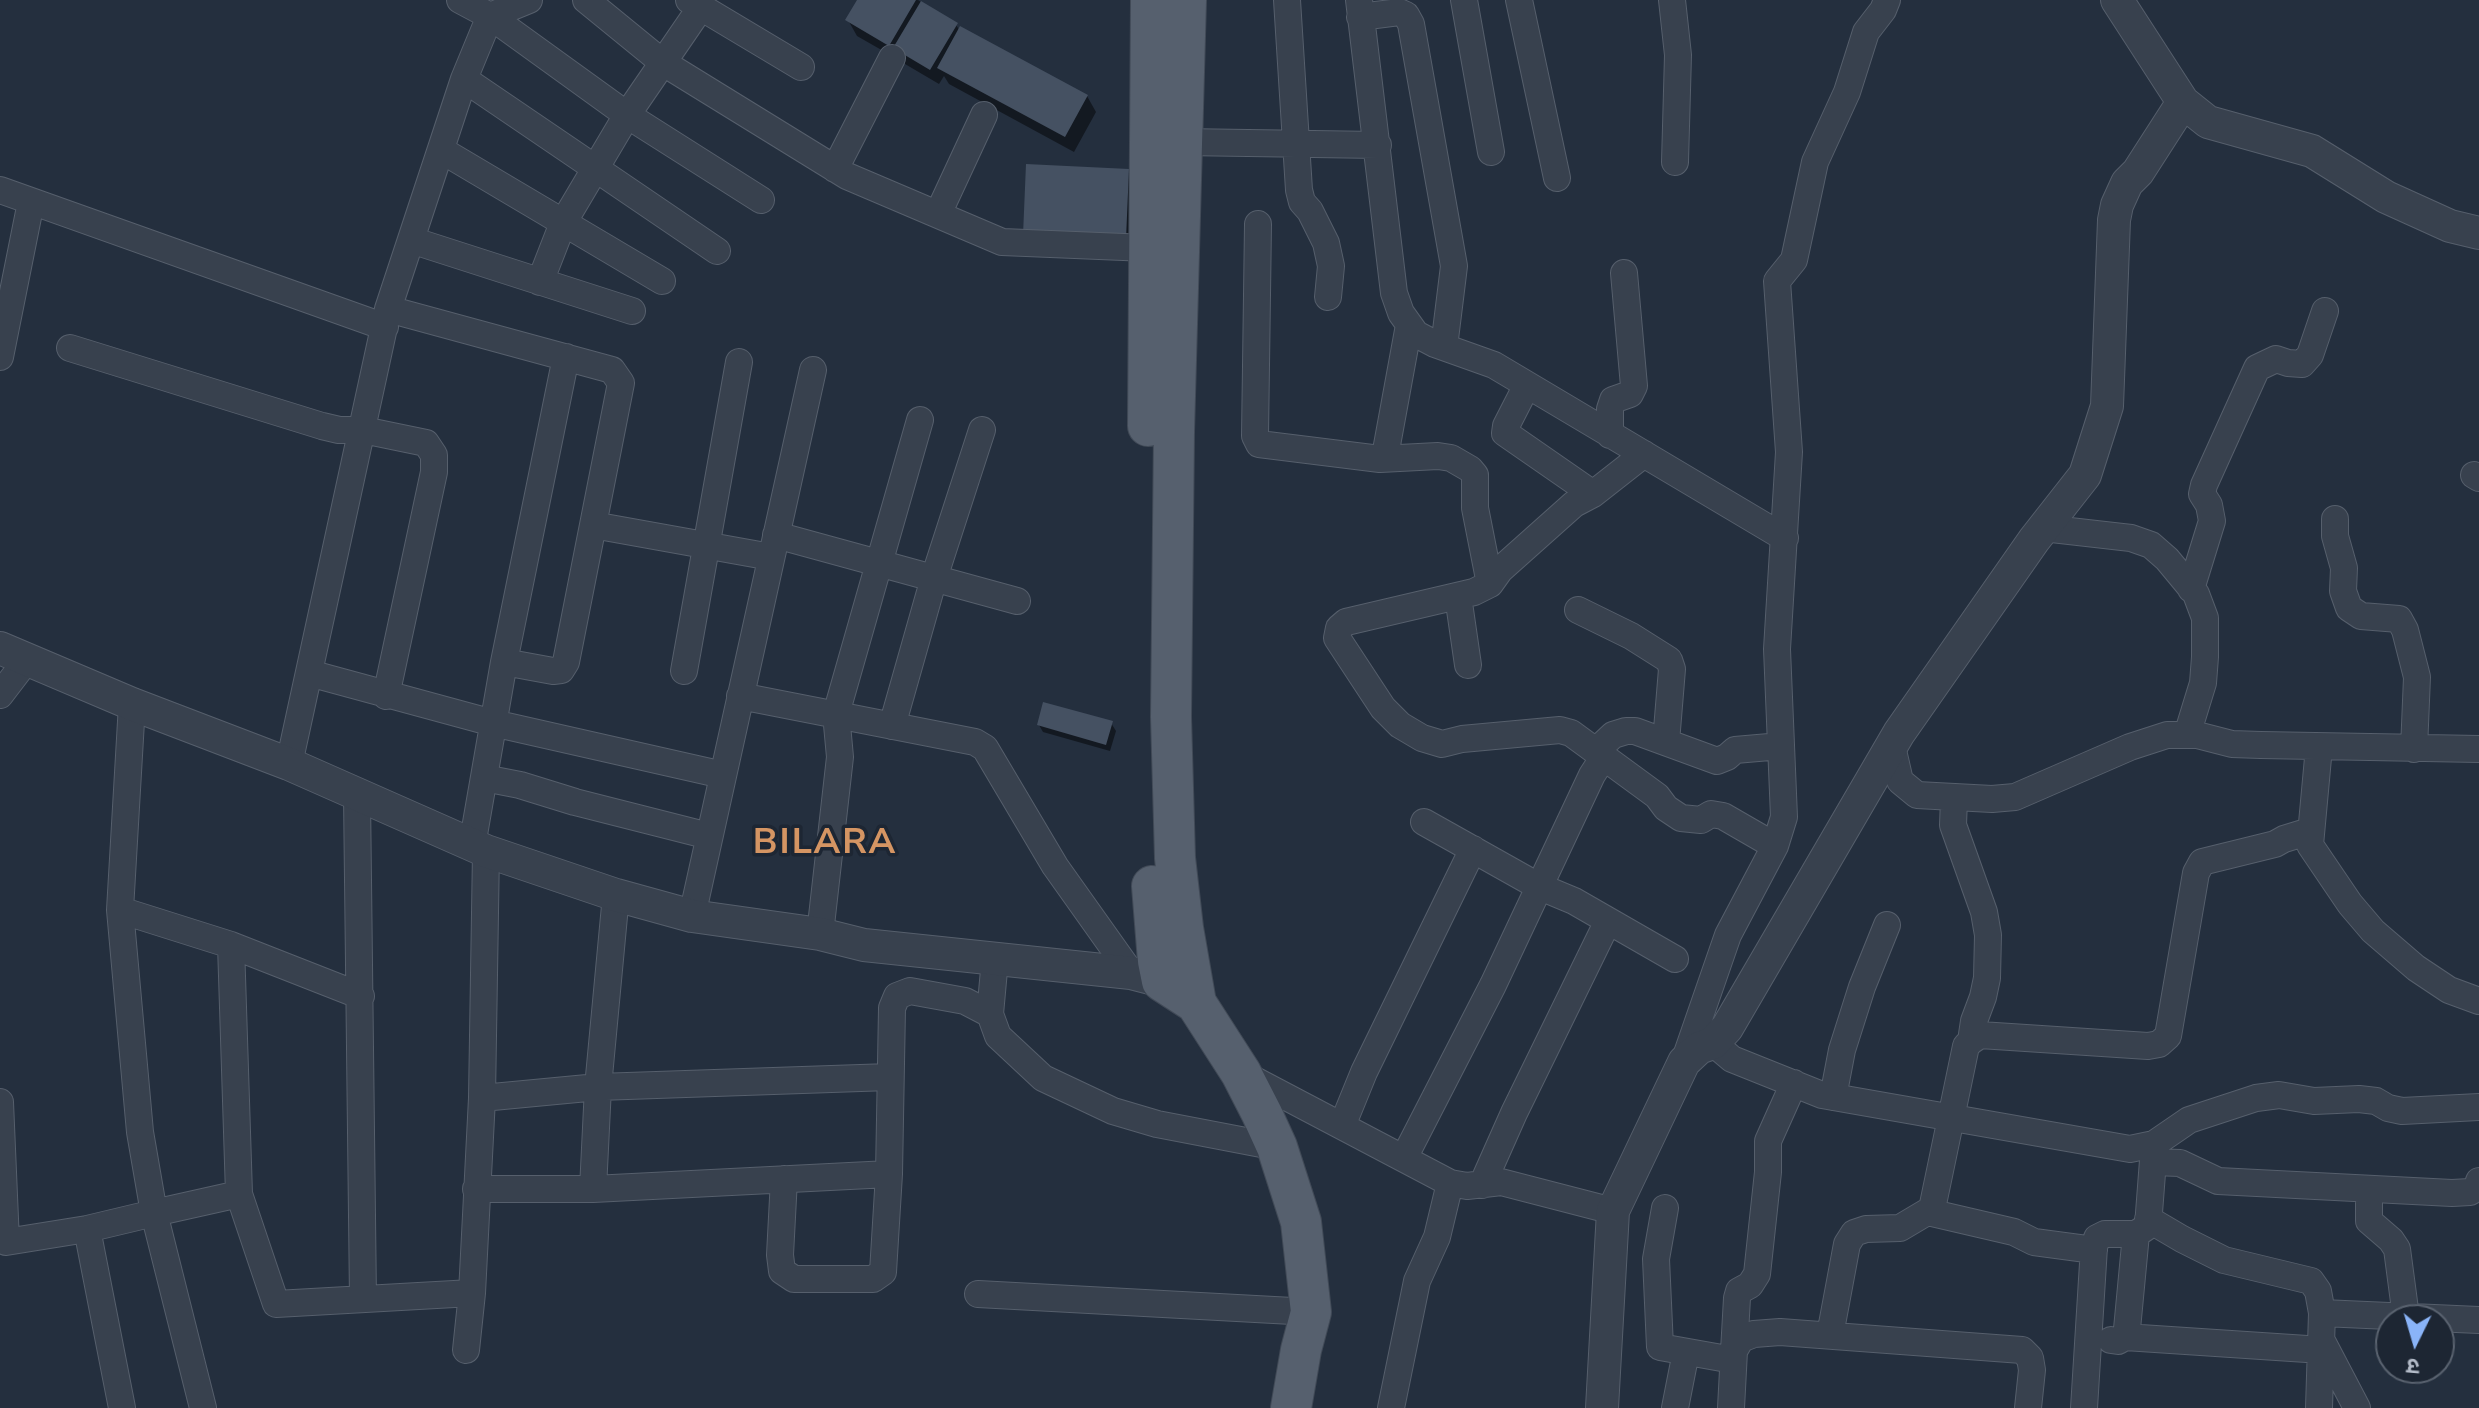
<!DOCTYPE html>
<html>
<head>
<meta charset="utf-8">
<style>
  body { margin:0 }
  #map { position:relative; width:2479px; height:1408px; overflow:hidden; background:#242f3e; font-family:"Nunito Sans","Noto Sans Devanagari",sans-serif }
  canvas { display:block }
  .north { position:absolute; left:2375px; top:1304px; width:80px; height:80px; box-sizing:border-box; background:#1d2633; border:2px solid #59626f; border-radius:50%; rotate:185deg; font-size:22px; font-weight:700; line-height:32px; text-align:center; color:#b4bcc9 }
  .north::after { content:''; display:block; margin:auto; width:28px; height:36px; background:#8ab4f8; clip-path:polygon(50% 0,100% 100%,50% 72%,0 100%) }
</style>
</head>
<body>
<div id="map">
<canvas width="2479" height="1408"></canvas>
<div class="north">उ</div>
</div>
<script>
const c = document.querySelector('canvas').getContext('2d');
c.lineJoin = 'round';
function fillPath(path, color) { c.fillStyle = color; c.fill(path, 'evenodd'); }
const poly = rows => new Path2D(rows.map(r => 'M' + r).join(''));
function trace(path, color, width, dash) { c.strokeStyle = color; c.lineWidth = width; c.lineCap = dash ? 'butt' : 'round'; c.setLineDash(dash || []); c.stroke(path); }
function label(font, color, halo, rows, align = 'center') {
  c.font = font + ' "Nunito Sans",sans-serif'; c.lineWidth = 7; c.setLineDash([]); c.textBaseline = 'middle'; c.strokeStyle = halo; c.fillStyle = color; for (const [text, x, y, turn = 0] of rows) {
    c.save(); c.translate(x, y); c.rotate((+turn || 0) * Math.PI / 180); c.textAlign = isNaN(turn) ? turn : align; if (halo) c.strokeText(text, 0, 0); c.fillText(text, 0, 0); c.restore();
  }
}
fillPath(poly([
  [859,0,918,0,956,25,960,31,1087,96,1096,112,1074,152,949,84,944,76,939,84,905,64,901,57,899,60,857,36,848,20],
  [1028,166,1128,170,1137,186,1134,255],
  [1111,723,1116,731,1110,751,1043,732,1039,725]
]), '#0007');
fillPath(poly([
  [857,0,916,0,889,46,845,20],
  [921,1,958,23,930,70,893,48],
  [960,26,1088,95,1065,137,937,68],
  [1026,164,1129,169,1126,239,1023,235],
  [1043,702,1113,721,1106,745,1037,725]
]), '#455162');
const minor = poly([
  [460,0,490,16,627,115,761,200],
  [586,0,662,62,847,176,1002,242,1148,248],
  [689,0,801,67],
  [1287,0,1299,190,1302,202,1310,211,1326,243,1331,266,1328,297],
  [1359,0,1394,293,1401,313,1416,334,1435,344,1494,365,1785,538],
  [1464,0,1491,152],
  [1519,0,1557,178],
  [1672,0,1678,55,1675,162],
  [1360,17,1399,12,1406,15,1411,24,1454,266,1444,347],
  [464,79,717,251],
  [1183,142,1378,145],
  [441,150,662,281],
  [835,169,892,58],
  [0,190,385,327],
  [938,214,984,115],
  [1258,224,1255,436,1259,444,1380,459,1385,456,1409,325],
  [411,240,632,311],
  [540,282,563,223,627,115,701,7],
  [388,309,612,370,621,383,566,662,561,670,553,671,504,662],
  [70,348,322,426,339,430,363,430,426,443,434,455,434,472,386,696],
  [0,357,31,202],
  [1527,385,1506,426,1505,433,1593,494],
  [1610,435,1610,409,1613,400,1630,394,1634,386,1624,273],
  [1644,454,1593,494,1574,504,1500,570,1490,584,1474,592,1346,622,1339,628,1337,638,1383,708,1400,725,1422,738,1442,744,1462,739,1560,730,1571,733,1657,796,1666,808,1681,818,1701,820,1711,814,1723,816,1775,846],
  [1380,459,1438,456,1451,458,1470,469,1475,475,1475,508,1490,584],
  [2474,475,2479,478],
  [2335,519,2335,536,2344,568,2343,591,2349,608,2361,616,2399,619,2405,630,2417,677,2414,749],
  [593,525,771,557],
  [2043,528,2131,538,2151,545,2167,559,2196,594,2205,618,2205,657,2203,683,2187,735],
  [776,535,1017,601],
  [2191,589,2212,521,2209,505,2202,494,2204,485,2257,368,2276,359,2288,363,2302,364,2310,355,2325,311],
  [1458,596,1468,665],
  [1578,610,1631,636,1669,660,1672,669,1666,742],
  [684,671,739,362],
  [309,673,493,723,723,775],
  [0,695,26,661],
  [740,696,975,742,985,748,1055,866,1131,973],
  [132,704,120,910,140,1132,154,1213,239,1194,276,1304,472,1293],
  [892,726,934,578,982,430],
  [1892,746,1900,781,1917,795,1992,799,2015,797,2130,747,2167,735,2197,735,2232,744,2261,745,2479,749],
  [2319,747,2310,845,2350,904,2373,931,2416,968,2449,990,2479,1001],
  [1596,751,1613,735,1626,731,1635,731,1717,761,1727,757,1735,750,1781,746],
  [289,764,388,309,464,79,490,16,529,0],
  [484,778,520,785,575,802,709,836],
  [357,796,363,1299],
  [1954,799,1953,825,1984,912,1988,935,1987,978,1983,997,1974,1021,1971,1041],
  [1424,822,1538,886,1574,901,1675,959],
  [472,846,504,662,566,357],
  [120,910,231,945,361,996],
  [692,916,813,370],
  [820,934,840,757,836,714,920,420],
  [231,945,239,1194],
  [995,959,990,1014,998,1036,1043,1078,1113,1111,1157,1124,1277,1147],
  [1713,1043,1732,1059,1822,1095,2130,1149,2154,1144,2189,1120,2256,1098,2279,1095,2314,1101,2359,1099,2376,1101,2388,1108,2402,1111,2479,1107],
  [1684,1062,1728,935,1775,846,1784,817,1777,649,1789,452,1777,281,1794,260,1815,162,1847,92,1866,32,1883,10,1887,0],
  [1241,1073,1450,1183,1467,1186,1501,1182,1613,1211],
  [1833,1097,1842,1050,1862,987,1887,925],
  [482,1098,598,1087,890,1077],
  [0,1102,6,1242,87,1229,154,1213,203,1408],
  [1342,1126,1364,1072,1473,849],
  [1404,1158,1493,985,1592,775,1603,758],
  [2153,1162,2180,1163,2218,1181,2452,1193,2470,1192,2477,1187,2479,1181],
  [784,1179,780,1255,782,1271,794,1279,873,1279,883,1272,889,1174,892,1008,897,996,910,991,965,1001,990,1014],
  [1482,1185,1514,1113,1608,921],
  [476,1189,593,1189,889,1174],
  [593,1189,598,1087,616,895],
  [2369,1189,2369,1221,2391,1240,2397,1249,2406,1317],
  [1665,1208,1656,1259,1660,1347,1733,1360],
  [1928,1212,2014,1232,2034,1242,2094,1250],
  [2148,1219,2182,1239,2224,1260,2311,1281,2318,1291,2322,1313,2319,1408],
  [87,1229,122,1408],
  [978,1294,1311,1312],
  [2322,1313,2479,1320],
  [1830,1335,1847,1244,1854,1233,1866,1229,1900,1228,1932,1209,1966,1046,1971,1041,1980,1035,2148,1046,2159,1044,2168,1036,2196,873,2202,862,2275,844,2284,839,2310,831],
  [2125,1337,2322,1350],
  [2111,1340,2118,1341,2125,1337,2127,1329,2136,1234],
  [2323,1343,2357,1408],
  [466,1350,472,1293,482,1098,486,851],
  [1734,1351,1737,1298,1739,1291,1750,1285,1757,1274,1768,1172,1768,1141,1794,1083],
  [1391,1408,1417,1281,1437,1237,1450,1183],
  [1675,1408,1686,1352],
  [1731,1408,1734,1351,1741,1339,1754,1334,1780,1332,2022,1350,2030,1358,2032,1370,2028,1408],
  [2084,1408,2094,1247,2097,1238,2105,1234,2136,1234,2148,1226,2154,1147]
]);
const tertiary = poly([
  [2117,0,2183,102,2208,122,2312,151,2386,197,2450,226,2479,233],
  [0,648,132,704,289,764,486,851,616,895,692,916,820,934,864,945,1131,973,1162,981],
  [1602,1408,1613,1211,1684,1062,1699,1048,1713,1043,1727,1028,1899,733,2034,540,2085,475,2107,406,2114,220,2117,205,2127,183,2138,172,2183,102]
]);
const primary = poly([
  [1186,0,1174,432,1171,717,1175,858,1183,928,1196,1003,1241,1073,1262,1114,1277,1147,1301,1222,1311,1312,1301,1350,1291,1408],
  [1148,426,1151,0],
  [1152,886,1158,961,1162,981,1196,1003]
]);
trace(minor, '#565f6c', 28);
trace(tertiary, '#565f6c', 34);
trace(primary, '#414a57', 42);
trace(minor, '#38414e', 26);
trace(tertiary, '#38414e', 32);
trace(primary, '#56606e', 40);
c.letterSpacing = '2px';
label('bold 36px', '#d59563', '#1d2633', [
  ["BILARA",825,844]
]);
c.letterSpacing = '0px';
</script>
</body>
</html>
